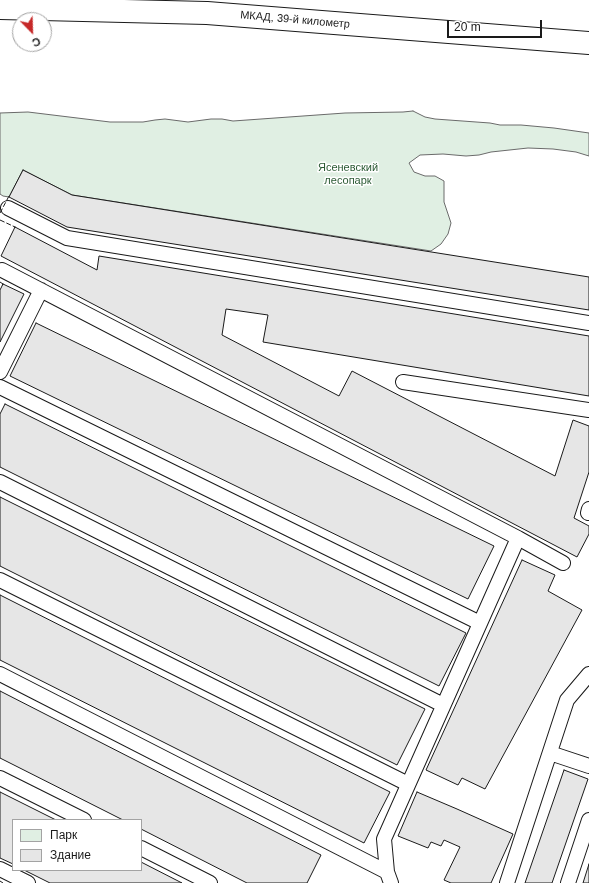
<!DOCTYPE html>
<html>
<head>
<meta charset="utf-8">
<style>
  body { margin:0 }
  #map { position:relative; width:589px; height:883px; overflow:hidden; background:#fff; font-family:Arial,sans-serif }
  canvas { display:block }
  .legend { position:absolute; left:12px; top:819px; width:130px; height:52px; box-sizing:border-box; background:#fff; border:1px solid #a3a3a3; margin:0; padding:5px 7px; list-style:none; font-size:12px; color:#1a1a1a }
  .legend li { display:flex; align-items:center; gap:8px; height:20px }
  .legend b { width:20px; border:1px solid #a3a3a3 }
  .north { position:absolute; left:12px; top:12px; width:40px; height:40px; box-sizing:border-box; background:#fff; border:1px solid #a3a3a3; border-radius:50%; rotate:157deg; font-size:11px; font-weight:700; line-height:16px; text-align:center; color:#1a1a1a }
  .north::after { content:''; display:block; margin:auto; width:14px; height:18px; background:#c62828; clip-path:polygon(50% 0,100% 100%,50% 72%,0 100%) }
  .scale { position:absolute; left:447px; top:20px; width:95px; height:18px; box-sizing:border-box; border:2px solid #1a1a1a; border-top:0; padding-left:5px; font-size:12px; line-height:14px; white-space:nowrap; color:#1a1a1a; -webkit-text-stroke:3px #fff; paint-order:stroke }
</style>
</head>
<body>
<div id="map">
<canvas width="589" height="883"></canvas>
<ul class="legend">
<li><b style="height:11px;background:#e0efe3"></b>Парк</li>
<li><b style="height:11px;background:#e6e6e6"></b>Здание</li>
</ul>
<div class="north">С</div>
<div class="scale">20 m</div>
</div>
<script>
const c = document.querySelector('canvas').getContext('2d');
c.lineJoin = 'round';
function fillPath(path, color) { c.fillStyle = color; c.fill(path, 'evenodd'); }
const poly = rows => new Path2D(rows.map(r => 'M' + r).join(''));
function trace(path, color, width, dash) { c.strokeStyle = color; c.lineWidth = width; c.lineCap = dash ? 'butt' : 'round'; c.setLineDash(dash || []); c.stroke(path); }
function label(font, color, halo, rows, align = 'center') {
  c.font = font + ' Arial,sans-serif'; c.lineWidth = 3; c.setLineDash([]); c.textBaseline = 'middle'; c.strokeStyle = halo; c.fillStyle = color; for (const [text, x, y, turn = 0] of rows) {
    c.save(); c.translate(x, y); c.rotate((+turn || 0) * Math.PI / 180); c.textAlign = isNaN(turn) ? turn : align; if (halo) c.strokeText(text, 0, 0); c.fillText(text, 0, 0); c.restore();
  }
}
const green = poly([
  [413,111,425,117,435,119,490,123,500,125,521,125,554,128,589,133,589,156,576,152,553,149,528,148,491,152,479,155,466,156,443,154,420,155,409,163,414,172,425,176,435,176,444,181,444,202,451,223,448,234,441,244,431,251,72,195,23,170,9,197,3,196,0,194,0,113,28,112,110,122,143,122,155,120,165,119,188,122,211,119,222,119,233,121,345,113,403,112,413,111]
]);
fillPath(green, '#e0efe3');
trace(green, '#6a6a6a', 1);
const building = poly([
  [23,170,72,195,589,277,589,310,67,227,9,197,23,170],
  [15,227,97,270,99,256,589,336,589,396,263,342,268,315,226,309,222,335,339,396,352,371,555,476,573,420,589,426,589,472,574,518,589,526,589,534,577,557,1,256,15,227],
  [3,284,24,294,0,342,0,290,3,284],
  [36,323,494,546,468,599,10,376,36,323],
  [5,404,466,633,439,686,0,467,0,414,5,404],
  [0,497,425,709,397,765,0,566,0,497],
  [522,560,555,575,548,591,582,610,485,789,462,778,458,785,426,770,522,560],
  [0,595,390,792,364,843,0,660,0,595],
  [0,691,321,855,307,883,247,883,141,829,141,820,123,820,0,758,0,691],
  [564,770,588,779,552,883,525,883,564,770],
  [0,792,56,820,13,820,13,864,0,858,0,792],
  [417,792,457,809,513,834,491,883,451,883,444,880,460,847,444,840,441,846,431,842,428,848,398,836,417,792],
  [141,862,182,883,50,883,24,870,141,870,141,862],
  [589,864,589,883,583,883,589,864]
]);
fillPath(building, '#e6e6e6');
trace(building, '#1a1a1a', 1);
const service = poly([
  [8,208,67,238,589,323],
  [2,270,518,538,563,563],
  [0,372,41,290],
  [403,382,589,410],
  [0,387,480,623],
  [0,482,443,705],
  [588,513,589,509],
  [0,580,408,784],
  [0,674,387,872],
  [550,753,589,766],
  [0,778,84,820],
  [141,848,210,883],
  [0,869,28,883],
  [391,883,387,872,384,839,518,538],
  [507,883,567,700,589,674],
  [568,883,589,820]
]);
const trunk = poly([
  [0,8,207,13,589,43]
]);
trace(service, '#1a1a1a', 16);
trace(trunk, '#1a1a1a', 24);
trace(service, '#fff', 14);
trace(trunk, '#fff', 22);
trace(poly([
  [0,213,9,196],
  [0,220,15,227,15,228],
  [0,282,3,284,2,286],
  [0,881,3,883]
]), '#1a1a1a', 1, [5, 2]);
label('11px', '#1a1a1a', '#fff', [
  ["МКАД, 39-й километр",295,20,5]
]);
label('11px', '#2b5a34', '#fff', [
  ["Ясеневский",348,168],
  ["лесопарк",348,181]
]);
</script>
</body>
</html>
